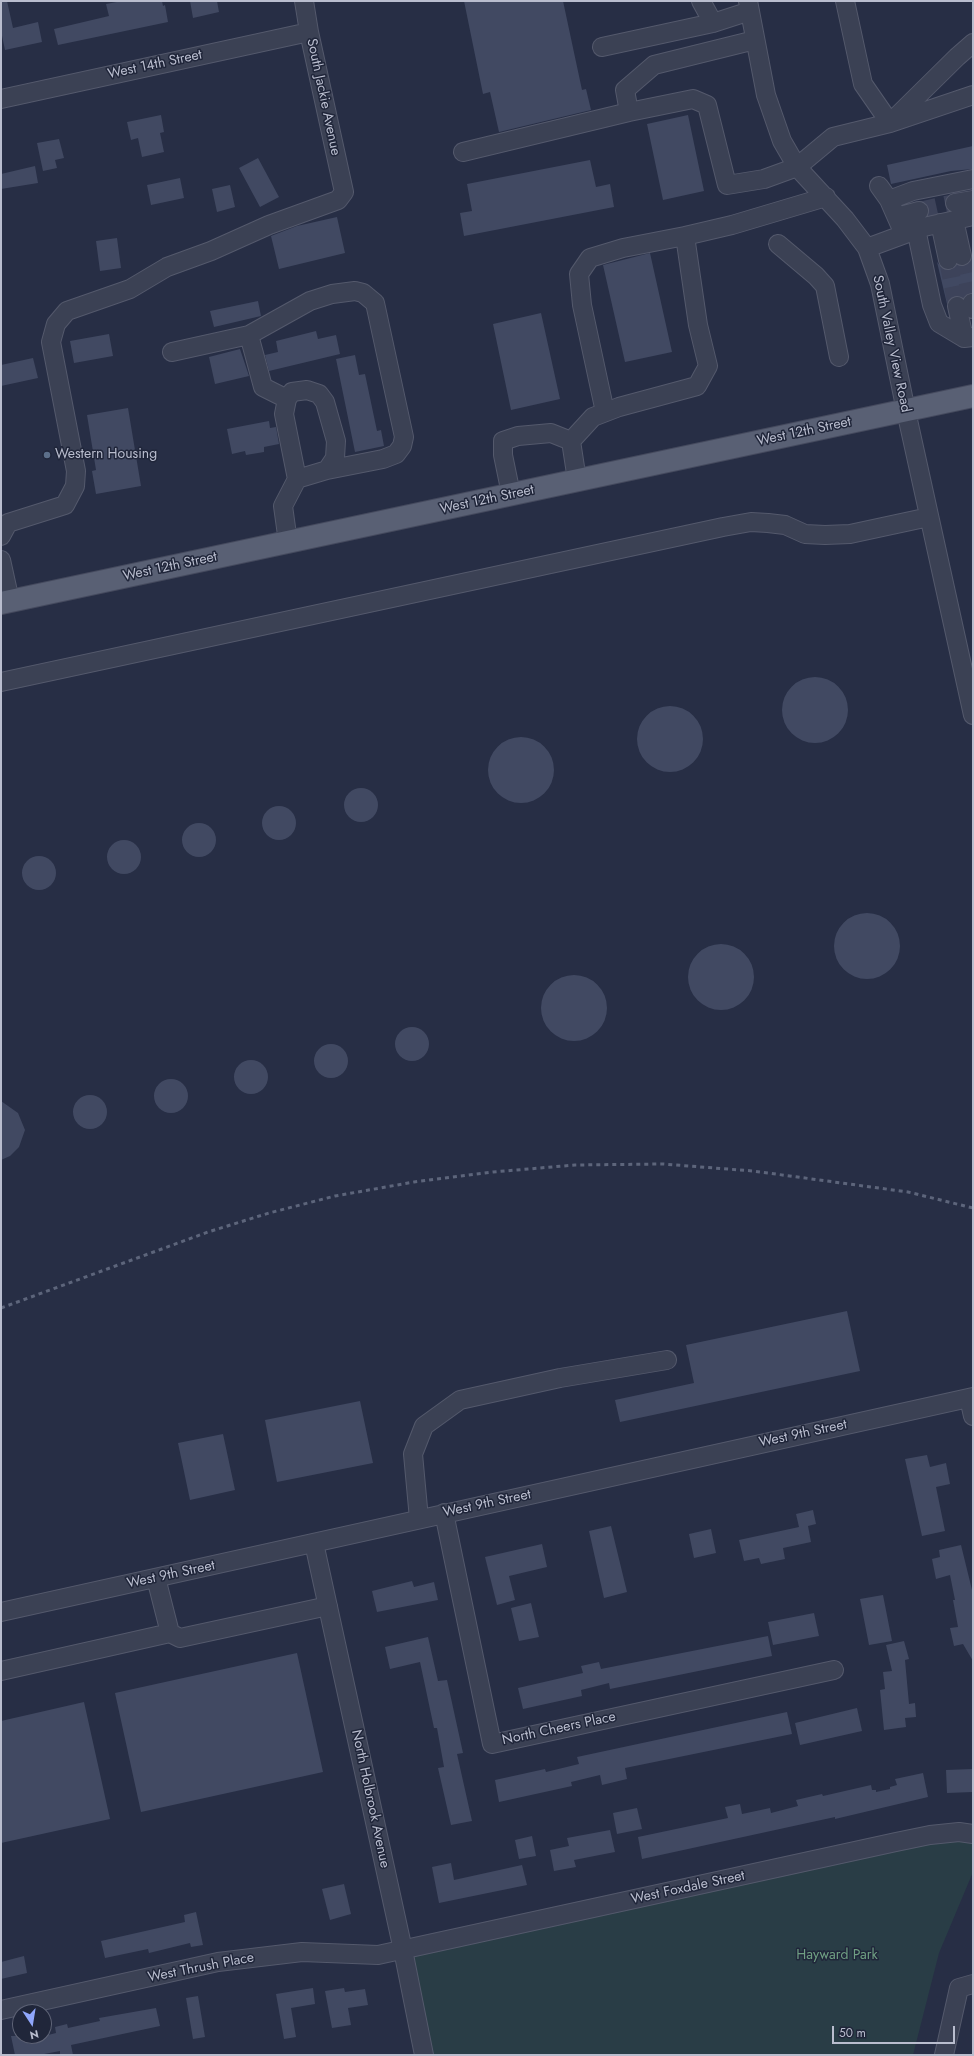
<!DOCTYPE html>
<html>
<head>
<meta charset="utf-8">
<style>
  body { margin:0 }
  #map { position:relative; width:974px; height:2056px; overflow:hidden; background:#272e45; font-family:Jost,sans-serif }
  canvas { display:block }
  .frame { position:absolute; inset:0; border:2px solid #b9bdce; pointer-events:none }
  .north { position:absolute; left:12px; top:2004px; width:40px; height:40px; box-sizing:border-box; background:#20263a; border:1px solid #5d6275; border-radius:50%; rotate:168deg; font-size:11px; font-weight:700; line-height:16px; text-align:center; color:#b9bdce }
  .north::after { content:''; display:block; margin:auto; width:14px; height:18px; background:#90a7fc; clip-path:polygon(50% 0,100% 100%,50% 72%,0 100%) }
  .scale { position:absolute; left:832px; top:2026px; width:123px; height:18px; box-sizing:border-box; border:2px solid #b9bdce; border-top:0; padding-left:5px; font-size:12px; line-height:14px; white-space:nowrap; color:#b9bdce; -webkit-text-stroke:3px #20263a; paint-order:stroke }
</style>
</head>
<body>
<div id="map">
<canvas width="974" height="2056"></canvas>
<div class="frame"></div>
<div class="north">N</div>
<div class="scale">50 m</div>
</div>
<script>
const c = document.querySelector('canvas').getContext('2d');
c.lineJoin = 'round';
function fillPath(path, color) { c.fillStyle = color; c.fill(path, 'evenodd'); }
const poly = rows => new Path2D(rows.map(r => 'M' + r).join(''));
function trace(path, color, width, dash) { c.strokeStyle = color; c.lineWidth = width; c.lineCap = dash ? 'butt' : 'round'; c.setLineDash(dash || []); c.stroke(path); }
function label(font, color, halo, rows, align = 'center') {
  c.font = font + ' Jost,sans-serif'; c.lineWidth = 3; c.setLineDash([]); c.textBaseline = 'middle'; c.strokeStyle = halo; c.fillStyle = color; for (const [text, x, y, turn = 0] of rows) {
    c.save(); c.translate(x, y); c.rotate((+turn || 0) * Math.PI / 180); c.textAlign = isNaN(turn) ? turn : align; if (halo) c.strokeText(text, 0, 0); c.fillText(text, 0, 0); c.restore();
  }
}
fillPath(poly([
  [973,1834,973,1872,939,1953,913,2055,424,2055,403,1950]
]), '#293d46');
fillPath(poly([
  [1,1,7,1,13,28,38,22,42,42,5,50,1,31],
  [122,1,162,1,163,6,165,5,168,22,58,45,54,29,109,16,106,4],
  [190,1,217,1,219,12,193,18],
  [464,1,563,1,582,90,586,89,591,110,499,132,490,92,483,94],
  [161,115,164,132,160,133,164,152,142,157,138,138,131,140,127,122],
  [688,115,704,191,663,200,647,124],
  [59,139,64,158,55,160,57,168,43,171,37,143],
  [973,146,973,169,951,171,891,184,887,165],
  [258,158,279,197,260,207,239,168],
  [590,160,596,187,610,184,614,207,464,236,460,213,472,211,467,184],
  [35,166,38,183,1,189,1,174],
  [180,178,184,198,151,205,147,185],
  [230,185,235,207,217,212,212,189],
  [337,217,345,253,279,269,271,236,297,226],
  [117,238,121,268,100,271,96,241],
  [650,253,672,352,625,362,603,265],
  [973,254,973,293,966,295,963,298,954,296,950,299,947,304,937,262,944,270,951,270,957,265,964,266,969,264],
  [258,301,261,316,214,327,210,311],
  [541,313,560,399,511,410,493,324],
  [316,331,318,339,336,335,340,354,269,371,265,355,278,352,276,341],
  [109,334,113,356,74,363,70,341],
  [240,349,249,376,215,384,209,357],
  [355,355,359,375,365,374,377,431,381,430,384,446,355,452,336,359],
  [33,358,38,378,1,386,1,365],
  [128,408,141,486,96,494,92,471,96,470,87,415],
  [269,421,270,428,276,427,279,444,264,447,264,452,246,455,245,451,232,454,227,429],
  '782 710a33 33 0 1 1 66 0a33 33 0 1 1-66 0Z',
  '637 739a33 33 0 1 1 66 0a33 33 0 1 1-66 0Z',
  '488 770a33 33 0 1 1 66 0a33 33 0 1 1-66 0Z',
  '344 805a17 17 0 1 1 34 0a17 17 0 1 1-34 0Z',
  '262 823a17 17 0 1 1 34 0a17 17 0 1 1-34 0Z',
  '182 840a17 17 0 1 1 34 0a17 17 0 1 1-34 0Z',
  '107 857a17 17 0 1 1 34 0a17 17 0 1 1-34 0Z',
  '22 873a17 17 0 1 1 34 0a17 17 0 1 1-34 0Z',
  '834 946a33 33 0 1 1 66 0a33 33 0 1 1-66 0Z',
  '688 977a33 33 0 1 1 66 0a33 33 0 1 1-66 0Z',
  '541 1008a33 33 0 1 1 66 0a33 33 0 1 1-66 0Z',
  '395 1044a17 17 0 1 1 34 0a17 17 0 1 1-34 0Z',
  '314 1061a17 17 0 1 1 34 0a17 17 0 1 1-34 0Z',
  '234 1077a17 17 0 1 1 34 0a17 17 0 1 1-34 0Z',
  '154 1096a17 17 0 1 1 34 0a17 17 0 1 1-34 0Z',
  '73 1112a17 17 0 1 1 34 0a17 17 0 1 1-34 0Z',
  [1,1101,18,1113,25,1130,19,1147,10,1156,1,1160],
  [847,1311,860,1371,620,1422,615,1400,694,1383,686,1345],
  [360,1401,373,1463,277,1482,265,1420],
  [223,1434,235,1490,190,1500,178,1443],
  [927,1455,930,1467,946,1463,950,1484,936,1487,945,1531,922,1536,905,1459],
  [813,1510,816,1524,808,1526,811,1542,783,1548,785,1559,761,1564,759,1558,744,1561,739,1540,799,1527,796,1514],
  [611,1526,627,1592,604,1598,589,1531],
  [711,1529,716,1553,694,1558,689,1534],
  [542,1544,547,1567,509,1576,515,1600,497,1605,485,1557],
  [961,1545,973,1594,973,1661,963,1644,954,1646,950,1628,958,1627,953,1600,955,1600,950,1575,936,1579,932,1559,940,1557,939,1550],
  [412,1581,414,1587,434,1582,438,1600,377,1612,372,1591],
  [883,1595,892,1641,869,1645,860,1599],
  [531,1603,539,1637,519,1641,511,1608],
  [814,1613,819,1636,773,1645,768,1622],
  [768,1636,772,1656,610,1689,609,1683,581,1690,582,1696,523,1709,518,1688,583,1673,581,1666,599,1662,601,1669],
  [428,1637,438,1681,447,1680,463,1753,457,1754,472,1821,451,1825,438,1768,444,1767,437,1728,434,1728,420,1662,390,1669,385,1647],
  [904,1641,909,1659,905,1660,909,1704,915,1703,916,1717,905,1718,906,1727,884,1730,880,1690,885,1689,883,1672,892,1671,886,1645],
  [297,1653,323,1772,141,1812,115,1693],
  [84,1702,110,1819,1,1843,1,1721],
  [857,1708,862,1731,800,1745,795,1723],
  [787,1712,792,1734,625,1768,627,1779,602,1785,600,1775,571,1782,572,1786,499,1802,495,1780,545,1769,546,1772,579,1764,577,1757],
  [973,1769,973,1792,947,1793,946,1770],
  [923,1773,928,1797,835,1819,835,1817,642,1859,638,1837,728,1818,725,1807,740,1804,742,1814,770,1808,771,1813,798,1806,796,1800,822,1794,823,1796,871,1785,872,1790,876,1790,876,1792,890,1789,890,1787,897,1785,895,1779],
  [637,1808,642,1829,617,1834,613,1813],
  [610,1830,615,1852,574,1860,576,1867,554,1871,550,1850,569,1846,567,1838],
  [532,1836,536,1856,519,1859,515,1840],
  [451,1863,454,1880,522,1865,527,1885,439,1903,432,1867],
  [344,1884,351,1914,330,1920,322,1889],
  [196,1912,203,1945,191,1947,190,1943,149,1953,148,1949,105,1958,101,1941,185,1922,184,1915],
  [24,1956,27,1973,1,1979,1,1962],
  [313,1988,315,2004,291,2008,296,2037,284,2039,276,1994],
  [344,1988,345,1992,365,1989,368,2005,348,2008,351,2025,332,2028,325,1991],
  [198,1996,205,2037,193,2039,186,1998],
  [156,2008,160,2026,71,2045,73,2055,60,2055,60,2051,39,2055,15,2055,11,2036,24,2036,25,2038,44,2036,56,2033,55,2027,67,2024,68,2028,100,2021,99,2018]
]), '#414962');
trace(poly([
  [919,211,955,203],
  [962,256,972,303],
  [948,260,957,306]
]), '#3d435a', 18, [18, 9]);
const minor = poly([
  [701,1,713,23],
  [748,1,766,95,782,141,797,167,845,219,867,248,880,284,906,411,973,715],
  [845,1,863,84,890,123,957,57,973,43],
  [602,47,713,23,750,11],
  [1,99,309,32],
  [629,112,693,99,707,105,727,185,764,179,797,167,833,137,890,123,973,95],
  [463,152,629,112,625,90,654,65,755,40],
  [879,186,889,200],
  [955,203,973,200],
  [897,217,919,211],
  [954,220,962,256],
  [940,223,948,260],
  [916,229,932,305,939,323,964,338,973,337],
  [904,234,889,200,913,191,973,179],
  [778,244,816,276,825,286,839,357],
  [867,248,924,227,973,216],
  [972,303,973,309],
  [957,306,964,338],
  [249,335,310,301,332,294,355,291,363,293,375,303,404,437,402,446,396,454,383,459,327,470],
  [172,352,249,335,263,387,287,399],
  [605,412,582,305,579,274,590,258,623,248,685,236],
  [577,480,571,441,593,417,619,407,697,386,708,366,698,325,685,236,732,225,826,197],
  [511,494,503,455,503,441,518,436,551,433,571,441],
  [1,536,8,523,65,505,75,486,76,471,51,342,56,324,67,311,130,289,167,267,211,251,269,225,338,200,344,192,309,32,304,1],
  [288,542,283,506,297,479,327,470,335,458,336,441,325,402,319,394,307,390,292,392,287,399,284,414,297,479],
  [1,560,10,601],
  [1,682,723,527,751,522,768,523,785,525,805,534,825,535,850,534,929,517],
  [969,1398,973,1416],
  [444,1513,492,1744,834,1670],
  [419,1519,413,1454,424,1426,460,1400,560,1378,667,1360],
  [314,1543,403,1950,424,2055],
  [1,1612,973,1397],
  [170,1633,180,1638,328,1606],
  [1,1671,170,1633,156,1578],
  [1,2010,218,1962,302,1952,378,1955,896,1842,930,1835,959,1832,973,1834],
  [944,2055,959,1988,973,1984]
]);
const major = poly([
  [1,603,973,396]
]);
trace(minor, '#54596c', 20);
trace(major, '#454a5e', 24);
trace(minor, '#3b4154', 18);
trace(major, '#596074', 22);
trace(poly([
  [1,1308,208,1232,269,1213,335,1196,414,1182,493,1172,575,1165,663,1164,753,1171,908,1192,973,1208]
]), '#5d657b', 3, [4, 4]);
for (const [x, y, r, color] of [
  [47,455,4,"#5c6f8a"]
]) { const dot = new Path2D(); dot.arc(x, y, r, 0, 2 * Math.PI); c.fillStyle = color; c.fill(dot); trace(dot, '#20263a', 1.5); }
label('14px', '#b9bdce', '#20263a', [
  ["West 14th Street",155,65,-12],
  ["South Jackie Avenue",323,97,78],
  ["South Valley View Road",891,344,78],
  ["West 12th Street",804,432,-12],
  ["West 12th Street",487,500,-12],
  ["West 12th Street",170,567,-12],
  ["West 9th Street",803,1434,-12],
  ["West 9th Street",487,1504,-12],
  ["West 9th Street",171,1575,-12],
  ["North Cheers Place",559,1729,-12],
  ["North Holbrook Avenue",370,1799,78],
  ["West Foxdale Street",688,1888,-12],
  ["West Thrush Place",201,1968,-11]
]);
label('14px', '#b9bdce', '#20263a', [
  ["Western Housing",55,455]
], 'left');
label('14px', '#6f9f83', '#20263a', [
  ["Hayward Park",837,1956]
]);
</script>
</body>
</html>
